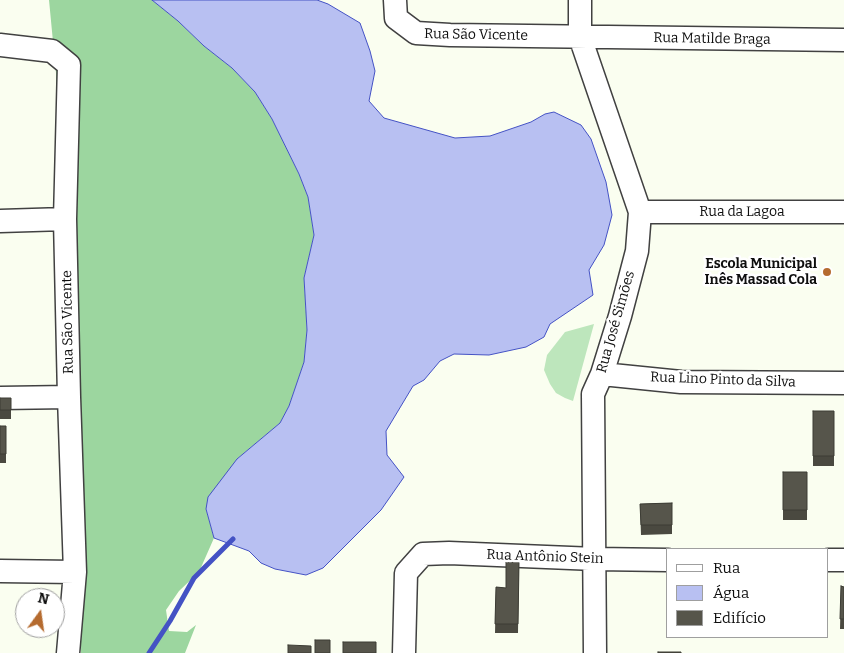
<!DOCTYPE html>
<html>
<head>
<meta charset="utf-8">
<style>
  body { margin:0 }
  #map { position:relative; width:844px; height:653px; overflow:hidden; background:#fafef0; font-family:Bitter,serif }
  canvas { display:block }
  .legend { position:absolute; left:666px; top:548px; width:162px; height:90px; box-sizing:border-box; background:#fff; border:1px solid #9f9f9f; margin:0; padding:6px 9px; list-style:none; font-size:15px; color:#0e0e0e }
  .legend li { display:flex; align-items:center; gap:10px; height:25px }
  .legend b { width:25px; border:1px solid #9f9f9f }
  .north { position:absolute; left:15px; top:588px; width:50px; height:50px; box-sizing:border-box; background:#fff; border:1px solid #9f9f9f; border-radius:50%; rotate:14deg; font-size:14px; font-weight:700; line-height:20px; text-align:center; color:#0e0e0e }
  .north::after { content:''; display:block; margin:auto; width:18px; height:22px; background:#b56b2f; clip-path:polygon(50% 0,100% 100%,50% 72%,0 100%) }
</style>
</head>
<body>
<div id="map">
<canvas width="844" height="653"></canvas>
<ul class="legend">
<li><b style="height:6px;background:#fff"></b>Rua</li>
<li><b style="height:14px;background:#b8c0f2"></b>Água</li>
<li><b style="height:14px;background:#56554b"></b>Edifício</li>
</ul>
<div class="north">N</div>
</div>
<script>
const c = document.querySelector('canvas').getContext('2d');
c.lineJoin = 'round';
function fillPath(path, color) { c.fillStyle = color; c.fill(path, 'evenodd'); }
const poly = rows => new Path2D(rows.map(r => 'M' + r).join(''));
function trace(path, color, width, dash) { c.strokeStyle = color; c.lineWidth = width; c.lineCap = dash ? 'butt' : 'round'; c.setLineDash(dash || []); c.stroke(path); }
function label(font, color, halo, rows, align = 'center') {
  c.font = font + ' Bitter,serif'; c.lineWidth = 5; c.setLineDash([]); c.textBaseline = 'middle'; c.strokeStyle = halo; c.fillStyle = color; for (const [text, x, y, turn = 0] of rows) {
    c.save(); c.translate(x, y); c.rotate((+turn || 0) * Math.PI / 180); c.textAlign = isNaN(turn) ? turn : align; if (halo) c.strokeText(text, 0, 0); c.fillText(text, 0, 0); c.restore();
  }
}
fillPath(poly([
  [594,324,573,401,565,398,556,393,550,384,544,370,547,355,565,332]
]), '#bde6bc');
fillPath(poly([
  [49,0,152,0,178,21,204,46,232,68,255,92,272,119,299,174,308,197,314,235,304,278,307,330,304,362,289,406,280,423,237,459,206,509,214,538,199,572,179,591,166,610,169,631,187,632,196,625,185,653,81,653,59,278,56,73]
]), '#9cd69f');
const water = poly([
  [152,0,317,0,328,4,360,23,370,51,375,71,369,101,384,118,455,138,490,136,531,122,545,114,554,112,581,125,591,139,606,182,612,215,604,245,589,270,593,295,550,324,544,337,526,347,489,355,454,354,440,361,424,380,413,386,386,431,387,455,404,477,381,510,323,568,306,575,275,569,261,563,249,551,214,538,206,509,208,497,237,459,280,423,289,406,304,362,307,330,304,278,314,235,308,197,299,174,272,119,255,92,232,68,204,46,178,21,152,0]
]);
fillPath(water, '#b8c0f2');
trace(water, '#4452c4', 1);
trace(poly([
  [149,653,170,621,194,578,233,539]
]), '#4452c4', 5);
const minor = poly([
  [395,0,396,18,416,33,450,35,844,40],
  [580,0,580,37,640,212,637,251,620,316,602,374,593,394,595,653],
  [0,45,52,51,69,65,65,219,69,397,75,572,68,653],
  [640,212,844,212],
  [0,221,65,219],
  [602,374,681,382,844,383],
  [0,398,69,397],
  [828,560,844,560],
  [0,571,75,572],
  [404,653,406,573,423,554,449,553,595,559,668,560]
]);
trace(minor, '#414141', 25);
trace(minor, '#fff', 22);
fillPath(poly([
  [0,398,11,398,11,419,0,419],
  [813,411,834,411,834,466,813,466],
  [0,426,6,426,6,463,0,463],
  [783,472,807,472,807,520,783,520],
  [672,503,672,534,641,535,640,504],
  [519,562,518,633,495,633,496,587,506,588],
  [841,586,844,587,844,629,840,629]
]), '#4a4940');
const building = poly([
  [0,398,11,398,11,410,0,410,0,398],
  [813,411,834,411,834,456,813,456,813,411],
  [0,426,6,426,6,454,0,454,0,426],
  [783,472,807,472,807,510,783,510,783,472],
  [672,503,672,525,641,525,640,504,672,503],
  [506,562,519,562,518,624,495,624,496,587,506,588,506,562],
  [841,586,844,587,844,619,840,619,841,586],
  [315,640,330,640,330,653,315,653,315,640],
  [343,642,376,642,376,653,343,653,343,642],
  [288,645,311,646,311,653,288,653,288,645],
  [658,652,681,652,681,653,658,653,658,652]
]);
fillPath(building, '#56554b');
trace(building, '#3c3c34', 1);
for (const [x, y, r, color] of [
  [827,272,5,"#b56b2f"]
]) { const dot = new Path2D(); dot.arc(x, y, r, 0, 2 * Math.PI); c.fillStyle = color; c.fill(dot); trace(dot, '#fff', 2); }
label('14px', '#0e0e0e', '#fff', [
  ["Rua São Vicente",476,35,1],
  ["Rua Matilde Braga",712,39,1],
  ["Rua da Lagoa",742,212],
  ["Rua São Vicente",68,322,-91],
  ["Rua José Simões",616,322,-74],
  ["Rua Lino Pinto da Silva",723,380,2],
  ["Rua Antônio Stein",545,557,2]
]);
label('bold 14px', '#0e0e0e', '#fff', [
  ["Escola Municipal",817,264],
  ["Inês Massad Cola",817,280]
], 'right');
</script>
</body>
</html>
